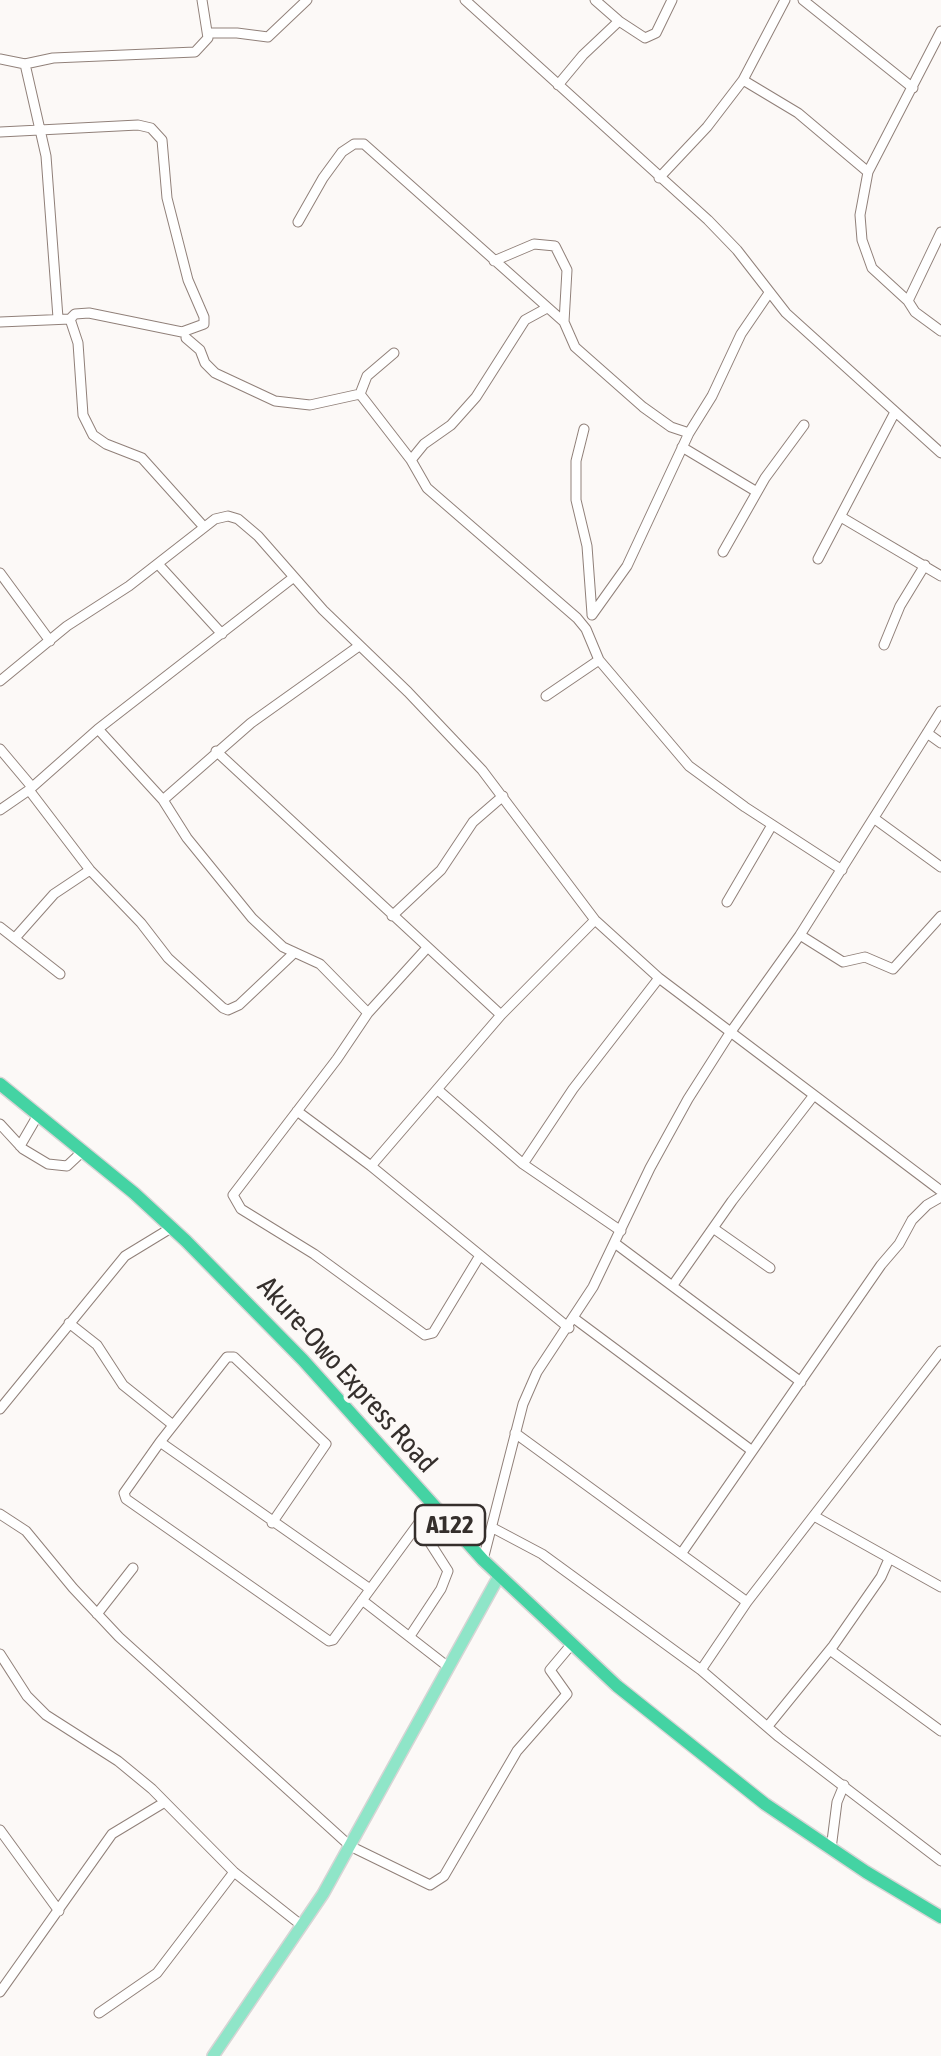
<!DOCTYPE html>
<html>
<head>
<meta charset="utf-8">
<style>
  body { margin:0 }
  canvas { display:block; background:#fcf9f7 }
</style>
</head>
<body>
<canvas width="941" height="2056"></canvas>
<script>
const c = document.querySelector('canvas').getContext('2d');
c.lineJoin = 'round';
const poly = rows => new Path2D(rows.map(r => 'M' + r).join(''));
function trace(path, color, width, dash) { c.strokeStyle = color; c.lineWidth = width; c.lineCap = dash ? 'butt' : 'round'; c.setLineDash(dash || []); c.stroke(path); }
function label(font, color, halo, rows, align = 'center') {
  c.font = font + ' "Asap Condensed",sans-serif'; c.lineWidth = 8; c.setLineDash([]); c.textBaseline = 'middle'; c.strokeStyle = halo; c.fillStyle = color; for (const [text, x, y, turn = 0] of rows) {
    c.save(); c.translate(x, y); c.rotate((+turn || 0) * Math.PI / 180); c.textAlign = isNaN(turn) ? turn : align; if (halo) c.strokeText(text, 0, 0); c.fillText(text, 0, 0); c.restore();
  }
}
const minor = poly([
  [465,0,708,220,737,250,786,313,941,453],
  [595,0,619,21,645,38,656,33,672,0],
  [803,0,913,88],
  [941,31,868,172,860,215,862,240,872,268,908,301,915,312,941,331],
  [208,33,237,33,268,37,307,0],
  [0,59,25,64,53,58,195,52,208,38,202,0],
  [25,64,46,156,58,318],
  [743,80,785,0],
  [558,85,583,55,619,21],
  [0,132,138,125,151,128,162,140,167,198,188,280,204,317,204,324,182,332,89,313,75,314,70,319],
  [659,178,707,127,743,80,798,113,868,172],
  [298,222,323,178,342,152,354,144,364,144,564,322],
  [494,261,534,244,555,246,567,270,564,322,575,347,643,407,671,427,689,433],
  [908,301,941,232],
  [0,322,70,319,78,343,83,415,93,435,106,444,142,458,204,527],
  [186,338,200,350,205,363,215,373,275,401,310,405,360,394,411,460,427,488,577,618,586,629,599,660,689,766,745,807,842,870],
  [360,394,367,376,394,353],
  [584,429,576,461,576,500,587,546,592,614],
  [682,447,757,492],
  [411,460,424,444,451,425,476,397,525,320,547,308],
  [841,517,941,576],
  [723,552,765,478,804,425],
  [818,559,895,412],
  [158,564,222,634],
  [0,573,50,641],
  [294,577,98,729,163,800,187,838,252,918,283,947,320,964,368,1013],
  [592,615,627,566,689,433,712,396,741,334,769,293],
  [884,645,900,606,925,565],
  [0,681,67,626,129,586,215,519,228,516,238,519,258,536,323,610,408,692,482,770,595,920,659,978,941,1191],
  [546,696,599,660],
  [98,729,29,790,90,870,141,923,168,958,223,1008,228,1010,239,1005,294,953],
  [927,733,941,743],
  [0,749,32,787],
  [216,751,501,1015],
  [163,800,251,723,359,646],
  [0,810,29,790],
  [875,819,941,867],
  [727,902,772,825],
  [392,916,441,870,473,822,503,796],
  [0,927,60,974],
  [800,935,843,962,865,957,893,969,941,916],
  [15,938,54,894,90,870],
  [426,949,368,1013,337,1059,233,1195,241,1209,314,1254,425,1335,433,1333,479,1257],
  [438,1090,523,1164,621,1231],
  [297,1111,371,1166,569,1328],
  [0,1124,23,1149,48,1164,67,1166,83,1151],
  [20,1146,38,1115],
  [523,1164,573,1089,659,978],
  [371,1166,501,1015,595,920],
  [713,1228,770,1268],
  [616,1244,801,1382],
  [673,1285,732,1201,814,1095],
  [575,1319,751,1450],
  [69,1323,97,1345,123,1385,173,1425],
  [0,1409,125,1256,171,1228],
  [515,1433,747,1602],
  [160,1442,370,1589],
  [0,1514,26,1531,73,1588,119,1637,328,1826,350,1846,430,1885,444,1876,517,1751,567,1694,550,1670,571,1645],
  [814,1516,941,1587],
  [272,1523,326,1444,234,1357,227,1357,160,1442,124,1493,126,1499,329,1641,333,1640,432,1505],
  [493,1528,542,1554,701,1670,779,1737,941,1861],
  [681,1554,881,1265,899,1244,912,1220,927,1205,941,1197],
  [483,1560,523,1404,537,1372,593,1287,650,1168,688,1099,730,1033,800,935,941,711],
  [362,1600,447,1666],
  [97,1614,133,1568],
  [410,1636,441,1589,448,1571,418,1524],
  [830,1650,941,1731],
  [0,1654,27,1696,46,1715,118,1761,152,1789,234,1872,301,1925],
  [701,1670,747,1602,941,1351],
  [768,1726,833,1646,881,1577,889,1559],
  [0,1830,59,1911],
  [831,1849,837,1802,844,1785],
  [0,1992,112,1834,165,1802],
  [99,2013,157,1973,234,1872]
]);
const major = poly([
  [213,2056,323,1894,499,1576]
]);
const highway = poly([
  [0,1084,134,1193,186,1241,303,1360,483,1560,617,1686,765,1804,866,1872,941,1917]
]);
trace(minor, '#91817a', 11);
trace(major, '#d7d5d5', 14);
trace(highway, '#d7d5d5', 15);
trace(minor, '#fff', 9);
trace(major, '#8fe5c8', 11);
trace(highway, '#44d3a3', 12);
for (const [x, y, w] of [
  [450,1525,70]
]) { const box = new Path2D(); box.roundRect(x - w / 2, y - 20, w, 40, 8); c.fillStyle = '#fcf9f7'; c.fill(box); trace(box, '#352f2c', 2.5); }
label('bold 25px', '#352f2c', null, [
  ["A122",450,1525]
]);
label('28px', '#352f2c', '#fcf9f7', [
  ["Akure-Owo Express Road",347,1375,48]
]);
</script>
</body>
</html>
